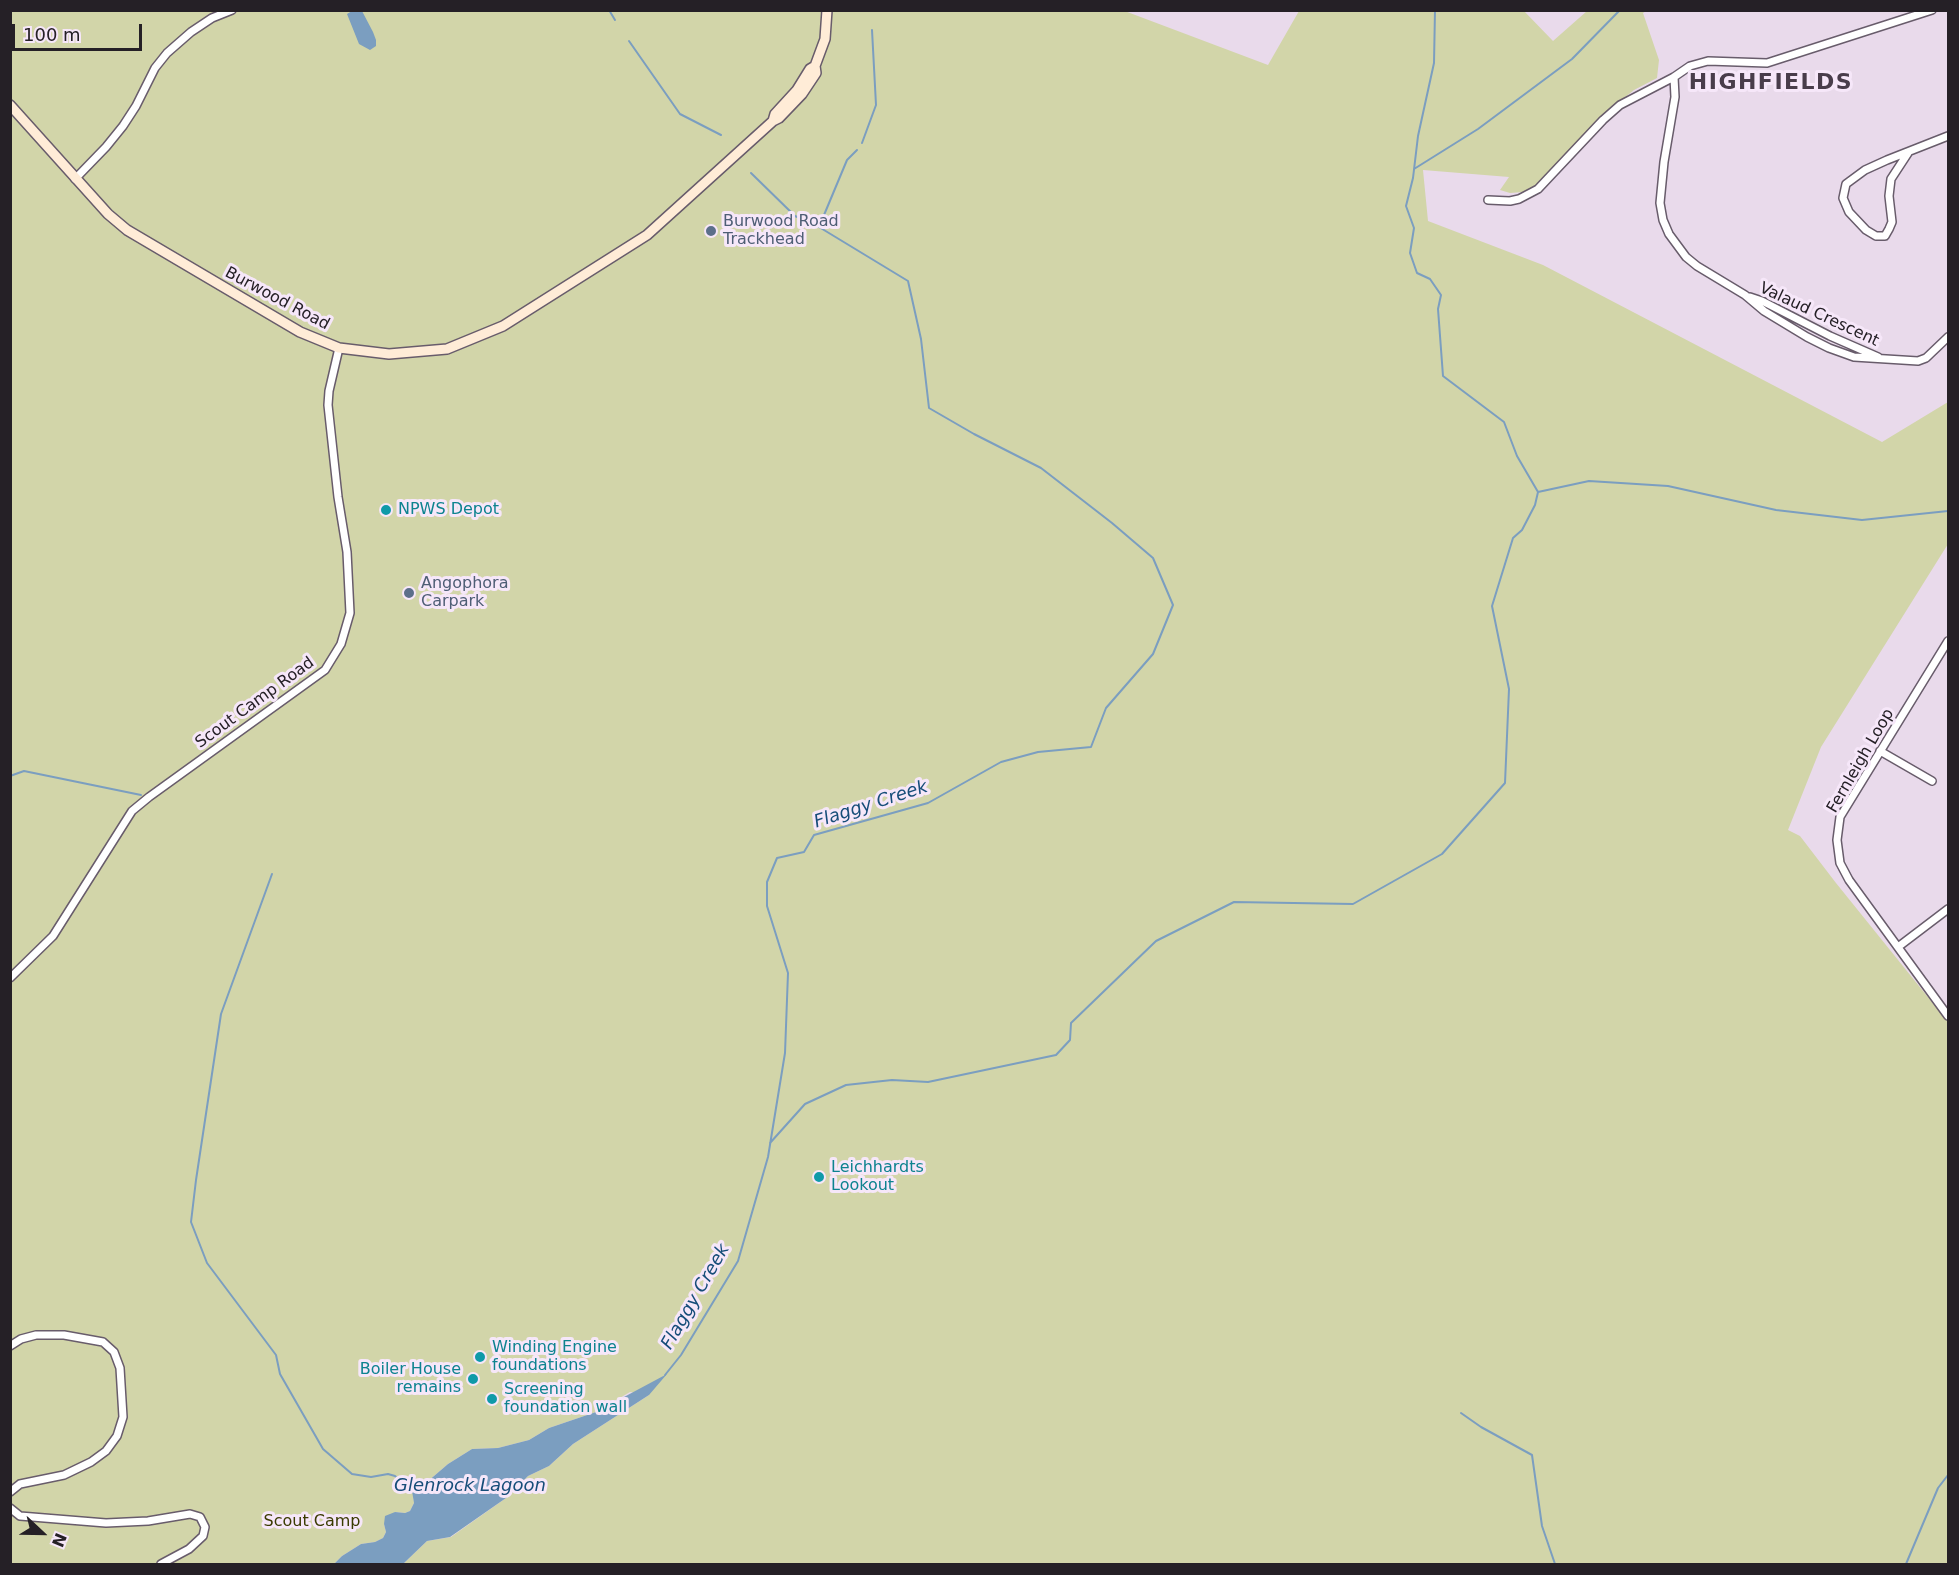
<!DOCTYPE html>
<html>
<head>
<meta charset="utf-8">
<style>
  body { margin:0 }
  #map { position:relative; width:1959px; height:1575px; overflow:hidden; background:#e9daeb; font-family:"DejaVu Sans",sans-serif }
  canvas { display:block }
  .frame { position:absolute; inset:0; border:12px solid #252026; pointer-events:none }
  .north { position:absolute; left:12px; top:1503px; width:60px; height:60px; -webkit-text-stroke:4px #f6e7f9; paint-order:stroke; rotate:112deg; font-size:16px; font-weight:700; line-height:24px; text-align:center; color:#252026 }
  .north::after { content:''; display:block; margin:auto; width:21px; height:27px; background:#252026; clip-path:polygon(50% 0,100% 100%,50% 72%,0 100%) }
  .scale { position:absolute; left:12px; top:24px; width:130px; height:27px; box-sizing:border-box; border:3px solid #252026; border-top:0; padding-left:8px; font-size:18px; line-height:21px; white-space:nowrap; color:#252026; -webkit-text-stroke:4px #f6e7f9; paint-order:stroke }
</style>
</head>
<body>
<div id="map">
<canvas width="1959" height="1575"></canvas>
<div class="frame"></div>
<div class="north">N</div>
<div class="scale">100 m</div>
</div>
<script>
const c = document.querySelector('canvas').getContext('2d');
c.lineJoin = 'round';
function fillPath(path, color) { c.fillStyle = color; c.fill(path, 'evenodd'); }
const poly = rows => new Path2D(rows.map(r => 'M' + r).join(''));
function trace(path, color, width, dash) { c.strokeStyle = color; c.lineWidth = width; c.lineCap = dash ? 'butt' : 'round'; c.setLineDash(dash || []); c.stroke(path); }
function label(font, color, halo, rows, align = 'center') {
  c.font = font + ' "DejaVu Sans",sans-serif'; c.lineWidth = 6; c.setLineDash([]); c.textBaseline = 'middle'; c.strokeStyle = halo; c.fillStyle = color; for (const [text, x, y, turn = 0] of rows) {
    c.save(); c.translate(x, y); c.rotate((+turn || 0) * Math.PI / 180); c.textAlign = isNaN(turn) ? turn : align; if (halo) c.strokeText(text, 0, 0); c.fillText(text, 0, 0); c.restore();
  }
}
fillPath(poly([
  [1122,10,1268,65,1299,11,1524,11,1553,41,1587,11,1646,11,1643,13,1659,60,1657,78,1634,90,1603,115,1540,183,1523,192,1510,193,1500,190,1509,177,1423,170,1428,221,1543,265,1882,442,1948,402,1948,544,1821,747,1788,830,1800,836,1836,883,1948,1022,1948,1564,403,1564,427,1541,451,1537,506,1498,528,1476,549,1466,573,1444,649,1395,630,1392,596,1412,549,1428,529,1440,498,1448,472,1449,448,1464,420,1488,413,1491,414,1503,410,1511,405,1513,395,1512,384,1524,386,1532,383,1538,375,1542,361,1544,342,1556,334,1564,11,1564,10,11]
]), '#d2d5a9');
fillPath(poly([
  [352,11,362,11,373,32,376,40,376,46,370,50,359,44,347,14],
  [667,1374,649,1395,573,1444,549,1466,528,1476,506,1498,450,1537,427,1541,403,1564,334,1564,342,1556,361,1544,375,1542,383,1538,386,1532,384,1524,385,1516,395,1512,405,1513,410,1511,414,1503,412,1491,420,1488,448,1464,472,1449,498,1448,529,1440,549,1428,596,1412]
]), '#7b9ec0');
trace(poly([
  [609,10,615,20],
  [629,41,680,114,721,135],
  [862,143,876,105,872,30],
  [1414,169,1478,129,1572,59,1620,10],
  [819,227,847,160,857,150],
  [1538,492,1589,481,1668,486,1776,510,1862,520,1948,511],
  [10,776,24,771,141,795],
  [272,874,221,1014,196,1180,191,1222,207,1263,276,1355,280,1374,323,1449,352,1474,371,1477,388,1474,395,1476,414,1493],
  [770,1143,805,1104,846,1085,892,1080,928,1082,1056,1055,1070,1040,1071,1023,1156,941,1234,902,1353,904,1442,854,1505,783,1509,689,1492,606,1513,538,1522,530,1535,505,1538,492,1517,456,1504,422,1443,376,1438,309,1441,295,1430,279,1417,273,1410,253,1414,228,1406,206,1413,178,1418,136,1434,63,1435,10],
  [665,1375,681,1355,738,1261,768,1157,785,1053,788,973,767,906,767,882,777,858,804,852,814,835,928,803,1001,762,1038,752,1091,747,1106,708,1153,654,1173,605,1153,558,1112,523,1041,468,974,434,929,408,921,339,908,281,819,227,795,216,751,173],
  [1461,1413,1481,1427,1532,1455,1542,1526,1555,1564],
  [1906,1564,1938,1488,1948,1475]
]), '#7b9ec0', 2);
const minor = poly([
  [1674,77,1675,97,1664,162,1660,203,1663,220,1669,234,1686,257,1697,266,1745,295,1764,311,1807,337,1829,348,1854,357,1918,361,1926,358,1948,337],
  [1908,153,1891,179,1889,196,1892,222,1889,229,1885,236,1876,236,1866,230,1849,212,1843,198,1846,184,1865,170,1887,160,1948,136],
  [75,179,106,147,123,126,136,106,155,68,167,53,191,32,212,18,232,10],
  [1488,200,1510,201,1519,199,1538,189,1603,120,1620,105,1674,77,1690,66,1708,61,1767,63,1932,10],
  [1750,297,1762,301,1830,336,1878,357],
  [1948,641,1840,817,1837,840,1840,863,1849,880,1948,1016],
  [1880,751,1932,781],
  [1898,947,1948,909],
  [10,978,53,936,132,811,149,797,325,670,341,644,350,613,347,552,338,497,328,405,329,391,339,348],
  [10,1346,21,1339,36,1335,64,1335,103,1342,114,1352,120,1368,123,1417,117,1436,106,1451,91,1462,64,1475,20,1484,10,1492],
  [10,1508,20,1516,106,1523,148,1521,190,1514,200,1517,205,1527,203,1536,189,1549,161,1564]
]);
const secondary = poly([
  [10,105,108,214,127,230,300,332,339,348,389,354,447,349,503,326,647,235,773,121,779,118,802,94,816,73,815,66,825,39,827,10],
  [773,121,775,114,797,90,810,69,815,66]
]);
trace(minor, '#685c6b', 10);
trace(secondary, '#685c6b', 12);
trace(minor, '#fff', 7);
trace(secondary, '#ffecd7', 9);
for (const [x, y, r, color] of [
  [711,231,6,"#5c6f8a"],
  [386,510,6,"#0f9aa8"],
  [409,593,6,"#5c6f8a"],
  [819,1177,6,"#0f9aa8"],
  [480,1357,6,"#0f9aa8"],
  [473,1379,6,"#0f9aa8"],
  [492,1399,6,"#0f9aa8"]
]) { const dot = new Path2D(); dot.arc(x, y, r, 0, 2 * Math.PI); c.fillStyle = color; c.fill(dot); trace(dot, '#f6e7f9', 2); }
label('16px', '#4e5e75', '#f6e7f9', [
  ["Burwood Road",723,222],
  ["Trackhead",723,240],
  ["Angophora",421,584],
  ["Carpark",421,602]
], 'left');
label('16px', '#252026', '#f6e7f9', [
  ["Burwood Road",277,299,28],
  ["Valaud Crescent",1819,315,25],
  ["Scout Camp Road",255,703,-36],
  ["Fernleigh Loop",1861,761,-60]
]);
label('16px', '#0d838f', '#f6e7f9', [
  ["NPWS Depot",398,510],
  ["Leichhardts",831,1168],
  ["Lookout",831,1186],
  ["Winding Engine",492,1348],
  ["foundations",492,1366],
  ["Boiler House",461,1370,"right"],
  ["remains",461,1388,"right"],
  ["Screening",504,1390],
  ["foundation wall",504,1408]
], 'left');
label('16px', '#3a3b00', '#f6e7f9', [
  ["Scout Camp",312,1522]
]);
label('italic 18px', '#164d79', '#f6e7f9', [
  ["Flaggy Creek",871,805,-18],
  ["Flaggy Creek",696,1297,-60],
  ["Glenrock Lagoon",470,1486]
]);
c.letterSpacing = '1.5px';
label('bold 22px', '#493d4b', '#f6e7f9', [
  ["HIGHFIELDS",1771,83]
]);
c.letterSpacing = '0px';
</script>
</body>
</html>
